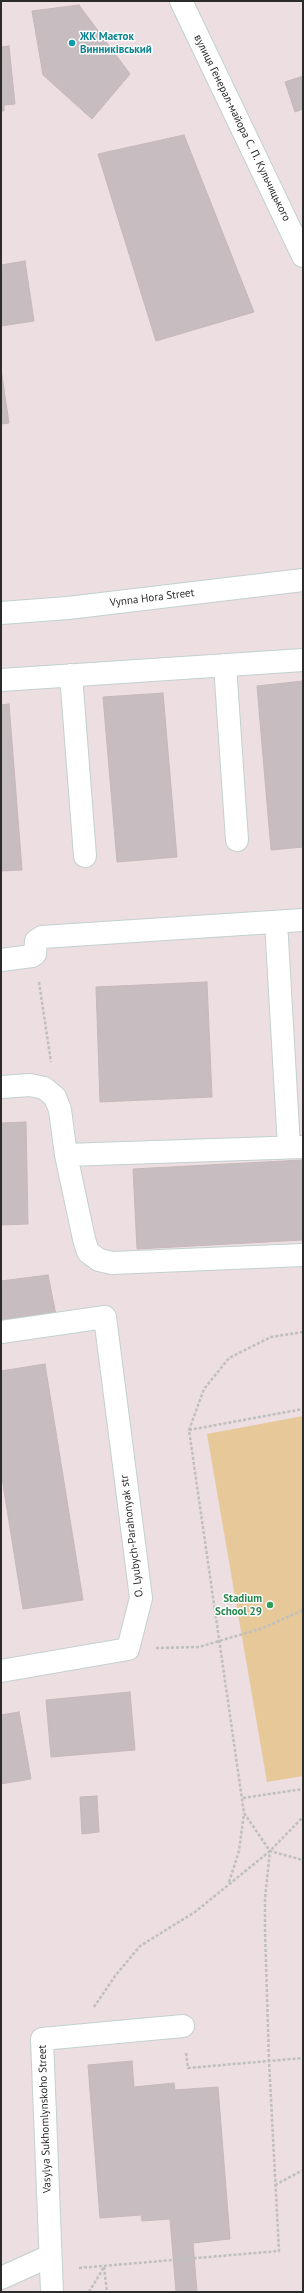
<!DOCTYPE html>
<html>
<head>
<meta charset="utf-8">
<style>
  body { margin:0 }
  #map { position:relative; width:304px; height:2293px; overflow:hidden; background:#ecdee1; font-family:"PT Sans",sans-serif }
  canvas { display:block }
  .frame { position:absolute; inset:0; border:2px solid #2b2b2b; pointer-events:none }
</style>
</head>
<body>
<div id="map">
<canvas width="304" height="2293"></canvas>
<div class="frame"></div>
</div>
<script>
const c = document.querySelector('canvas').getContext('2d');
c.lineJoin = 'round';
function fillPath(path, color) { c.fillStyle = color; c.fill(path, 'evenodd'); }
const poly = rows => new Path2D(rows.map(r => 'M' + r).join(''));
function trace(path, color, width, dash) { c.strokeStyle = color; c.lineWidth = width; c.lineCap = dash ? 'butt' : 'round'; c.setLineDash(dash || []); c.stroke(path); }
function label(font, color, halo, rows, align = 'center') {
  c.font = font + ' "PT Sans",sans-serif'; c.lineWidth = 3; c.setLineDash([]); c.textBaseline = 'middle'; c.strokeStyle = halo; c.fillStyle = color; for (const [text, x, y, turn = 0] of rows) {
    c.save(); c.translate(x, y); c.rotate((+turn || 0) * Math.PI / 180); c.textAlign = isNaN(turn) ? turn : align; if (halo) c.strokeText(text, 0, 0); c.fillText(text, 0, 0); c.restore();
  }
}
fillPath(poly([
  [303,1416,303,1776,267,1782,207,1434]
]), '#e6c899');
const building = poly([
  [79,5,130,74,92,119,43,75,32,11,79,5],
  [9,46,15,104,4,105,4,111,1,111,1,47,9,46],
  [303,76,303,109,295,112,285,82,303,76],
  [184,135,254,312,156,341,98,154,184,135],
  [25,261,34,321,1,326,1,265,25,261],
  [1,369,9,423,1,424,1,369],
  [303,681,303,847,271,850,257,686,303,681],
  [163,693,177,857,117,862,103,697,163,693],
  [9,704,22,870,1,871,1,705,9,704],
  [207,982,212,1097,100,1102,96,987,207,982],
  [26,1122,28,1224,1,1225,1,1123,26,1122],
  [303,1160,303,1240,137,1249,133,1169,303,1160],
  [48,1275,56,1315,1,1323,1,1281,48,1275],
  [45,1364,83,1600,23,1609,1,1472,1,1371,45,1364],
  [130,1692,135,1750,51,1757,46,1700,130,1692],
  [19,1712,31,1779,1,1784,1,1715,19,1712],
  [97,1796,99,1832,82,1834,80,1797,97,1796],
  [132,2061,134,2087,174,2083,175,2090,218,2087,230,2239,193,2243,197,2292,176,2292,170,2219,142,2221,141,2215,100,2218,88,2065,132,2061]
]);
fillPath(building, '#c7bcbf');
trace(building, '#c7b7ba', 1);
const minor = poly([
  [181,1,303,256],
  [1,613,68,608,303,580],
  [225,665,237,840],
  [71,675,85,856],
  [1,680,303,660],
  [276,922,289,1147],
  [1,960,32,956,35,954,36,941,42,937,303,920],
  [1,1087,30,1085,44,1088,55,1097,60,1110,66,1155,84,1239,88,1252,99,1260,112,1263,303,1255],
  [66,1155,303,1147],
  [1,1332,105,1317,141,1598,128,1649,1,1671],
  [1,2278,50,2256],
  [52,2292,42,2039,183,2026]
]);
trace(minor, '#c2d1d0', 24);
trace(poly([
  [39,982,51,1062],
  [303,1332,271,1337,229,1358,204,1389,189,1430,244,1813,270,1851,303,1860],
  [189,1430,303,1409],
  [156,1648,199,1647,263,1628,303,1610],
  [243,1798,303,1789],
  [229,1882,239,1851,244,1813],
  [94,2007,115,1976,140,1946,195,1912,270,1851,303,1817],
  [186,2053,188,2068,303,2058],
  [275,2185,303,2170],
  [104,2267,107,2292],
  [79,2268,279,2251,269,2061,265,1930,265,1898,270,1851],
  [89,2292,104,2267]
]), '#bfbfbf', 2.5, [3, 2]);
trace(minor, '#fff', 22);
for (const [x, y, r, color] of [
  [72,43,4,"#0f9aa8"],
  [270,1605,4,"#2e9e5b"]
]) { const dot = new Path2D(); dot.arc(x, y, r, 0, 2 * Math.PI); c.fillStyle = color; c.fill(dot); trace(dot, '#fff', 1.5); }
label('bold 11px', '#0d838f', '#fff', [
  ["ЖК Маєток",80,37],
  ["Винниківський",80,50]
], 'left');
label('11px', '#2b2b2b', '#fff', [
  ["вулиця Генерал-майора С. П. Кульчицького",242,128,64],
  ["Vynna Hora Street",152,598,-7],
  ["O. Lyubych-Parahonyak str",132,1536,-97],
  ["Vasylya Sukhomlynskoho Street",45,2119,-92]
]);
label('bold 11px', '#27864d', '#fff', [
  ["Stadium",262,1599],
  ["School 29",262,1612]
], 'right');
</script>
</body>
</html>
